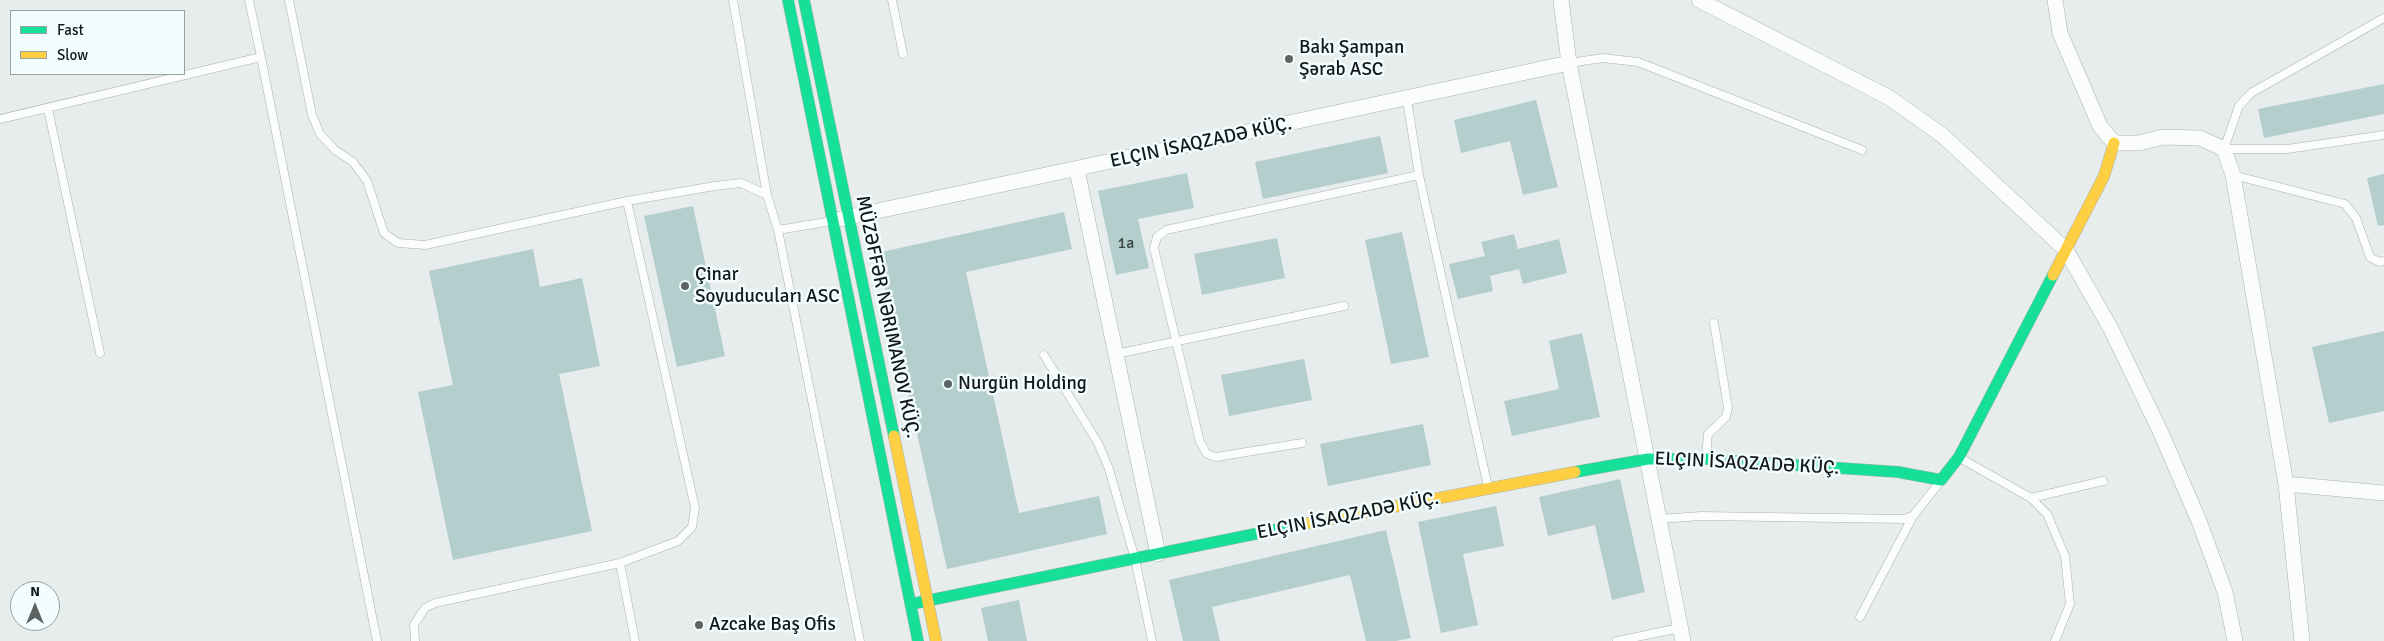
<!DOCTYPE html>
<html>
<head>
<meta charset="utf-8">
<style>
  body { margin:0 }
  #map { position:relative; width:2384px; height:641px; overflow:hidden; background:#e7eded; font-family:Signika,sans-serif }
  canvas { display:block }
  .legend { position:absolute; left:10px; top:10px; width:175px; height:65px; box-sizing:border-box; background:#f2fdfd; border:1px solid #99a1a1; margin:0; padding:6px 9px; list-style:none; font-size:15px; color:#131717 }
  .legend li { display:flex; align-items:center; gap:10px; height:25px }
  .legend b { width:25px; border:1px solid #99a1a1 }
  .north { position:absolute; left:10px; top:581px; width:50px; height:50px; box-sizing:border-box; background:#f2fdfd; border:1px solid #99a1a1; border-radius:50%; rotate:0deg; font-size:14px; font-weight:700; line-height:20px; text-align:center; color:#131717 }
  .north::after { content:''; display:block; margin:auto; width:18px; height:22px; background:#5d6262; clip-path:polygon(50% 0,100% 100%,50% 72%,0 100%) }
</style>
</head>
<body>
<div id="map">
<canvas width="2384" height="641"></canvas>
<ul class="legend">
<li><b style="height:6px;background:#16e098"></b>Fast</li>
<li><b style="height:6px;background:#ffcf43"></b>Slow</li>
</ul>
<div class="north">N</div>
</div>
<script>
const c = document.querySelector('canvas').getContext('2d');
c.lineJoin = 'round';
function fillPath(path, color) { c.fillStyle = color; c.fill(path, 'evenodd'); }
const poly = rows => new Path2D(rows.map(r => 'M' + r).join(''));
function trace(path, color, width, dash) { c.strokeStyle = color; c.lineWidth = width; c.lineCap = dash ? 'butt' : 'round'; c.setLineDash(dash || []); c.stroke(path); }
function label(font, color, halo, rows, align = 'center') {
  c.font = font + ' Signika,sans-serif'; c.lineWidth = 5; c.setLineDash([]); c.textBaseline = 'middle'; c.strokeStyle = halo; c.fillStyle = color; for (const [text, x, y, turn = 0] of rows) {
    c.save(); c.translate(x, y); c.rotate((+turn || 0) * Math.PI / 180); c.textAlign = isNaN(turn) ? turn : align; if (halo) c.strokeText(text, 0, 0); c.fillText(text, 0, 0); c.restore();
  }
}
fillPath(poly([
  [2384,84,2384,114,2264,138,2258,109],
  [1536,100,1558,187,1523,195,1510,141,1461,153,1454,120],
  [1380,136,1388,173,1263,199,1255,162],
  [1187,173,1194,208,1138,219,1149,268,1116,275,1098,191],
  [2384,174,2384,225,2378,226,2367,178],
  [693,206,725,356,677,367,644,216],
  [1064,212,1072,249,966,272,1019,513,1099,496,1107,534,947,569,877,253],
  [1402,232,1429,357,1391,364,1365,240],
  [1514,234,1518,249,1559,239,1567,273,1523,284,1519,269,1490,276,1493,291,1458,299,1449,264,1485,256,1481,242],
  [1277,238,1285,278,1202,295,1194,254],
  [533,249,540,287,582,278,600,366,559,374,592,531,453,560,418,392,453,385,429,271],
  [2384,331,2384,411,2329,423,2312,347],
  [1582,333,1600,417,1512,436,1504,401,1559,389,1549,341],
  [1304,359,1312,400,1229,416,1221,375],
  [1423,424,1431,465,1328,486,1320,444],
  [1620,479,1645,592,1612,600,1595,525,1548,536,1539,497],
  [1496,506,1504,546,1463,554,1478,625,1441,633,1418,522],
  [1386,530,1411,638,1396,641,1366,641,1350,575,1212,607,1220,641,1183,641,1169,580],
  [1019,600,1027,641,988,641,981,608]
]), '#b4cdcd');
const lane = poly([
  [289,0,312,115,320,134,335,150,353,162,367,181,384,233,398,243,425,245,627,201,715,186,741,183,767,195],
  [733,0,767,195,778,230,832,221],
  [892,0,903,54],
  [2384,18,2251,93,2239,106,2224,149,2287,149,2384,135],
  [261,57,377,641],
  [1569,63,1603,58,1638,62,1862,150],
  [1407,100,1419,175,1488,487],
  [48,109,100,353],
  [0,119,261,57,249,0],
  [2233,175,2345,204,2356,218,2370,257,2379,262,2384,261],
  [778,230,860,641],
  [1116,354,1344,306],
  [1044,355,1098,443,1109,469,1135,559,1152,641],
  [1302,443,1216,457,1207,454,1200,442,1154,248,1157,237,1166,230,1419,175],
  [1706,457,1708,434,1726,417,1728,408,1714,323],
  [1960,458,2031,498,2047,514,2065,556,2070,604,2055,641],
  [2031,498,2103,481],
  [1659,519,1701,516,1904,519,1913,516,1940,482],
  [620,563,635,641],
  [1860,617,1913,516],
  [415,641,414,625,425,608,435,603,620,563,678,541,692,527,695,508,627,201],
  [1617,641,1680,628]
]);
const street = poly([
  [1561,0,1569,63,1683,641],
  [1699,0,1888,97,1942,135,2066,250,2111,329,2161,433,2199,521,2225,592,2235,641],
  [2055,0,2060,33,2100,126,2114,143,2139,143,2163,137,2200,138,2224,149,2233,175,2286,484,2302,641],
  [1077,170,1158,554],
  [840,219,1569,63],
  [2286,484,2384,493]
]);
const fast = poly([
  [788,0,918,641],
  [804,0,894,436],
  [1575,472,1648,459,1706,459,1898,472,1941,480,1959,457,2053,275],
  [911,604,1294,526]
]);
const slow = poly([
  [2053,275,2104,176,2114,143],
  [894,436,936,641],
  [1294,526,1575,472]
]);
trace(lane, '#acb0b0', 9);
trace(street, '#acb0b0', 16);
trace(fast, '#acb0b0', 12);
trace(slow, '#acb0b0', 12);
trace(lane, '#fbfcfc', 8);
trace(street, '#fbfcfc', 15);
trace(fast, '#16e098', 11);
trace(slow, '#ffcf43', 11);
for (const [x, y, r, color] of [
  [1289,59,5,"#5d6262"],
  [685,286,5,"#5d6262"],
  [948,384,5,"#5d6262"],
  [699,625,5,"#5d6262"]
]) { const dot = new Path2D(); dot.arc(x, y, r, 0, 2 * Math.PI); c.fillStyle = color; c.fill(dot); trace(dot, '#f2fdfd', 2); }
label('16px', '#3b4444', null, [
  ["1a",1126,244]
]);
label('19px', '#131717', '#f2fdfd', [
  ["Bakı Şampan",1299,48],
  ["Şərab ASC",1299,70],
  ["Çinar",695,275],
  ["Soyuducuları ASC",695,297],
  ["Nurgün Holding",958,384],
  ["Azcake Baş Ofis",709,625]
], 'left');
label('19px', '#131717', '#f2fdfd', [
  ["ELÇIN İSAQZADƏ KÜÇ.",1201,143,-12],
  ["MÜZƏFFƏR NƏRIMANOV KÜÇ.",887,317,78],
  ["ELÇIN İSAQZADƏ KÜÇ.",1747,464,3],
  ["ELÇIN İSAQZADƏ KÜÇ.",1348,516,-11]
]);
</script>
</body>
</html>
